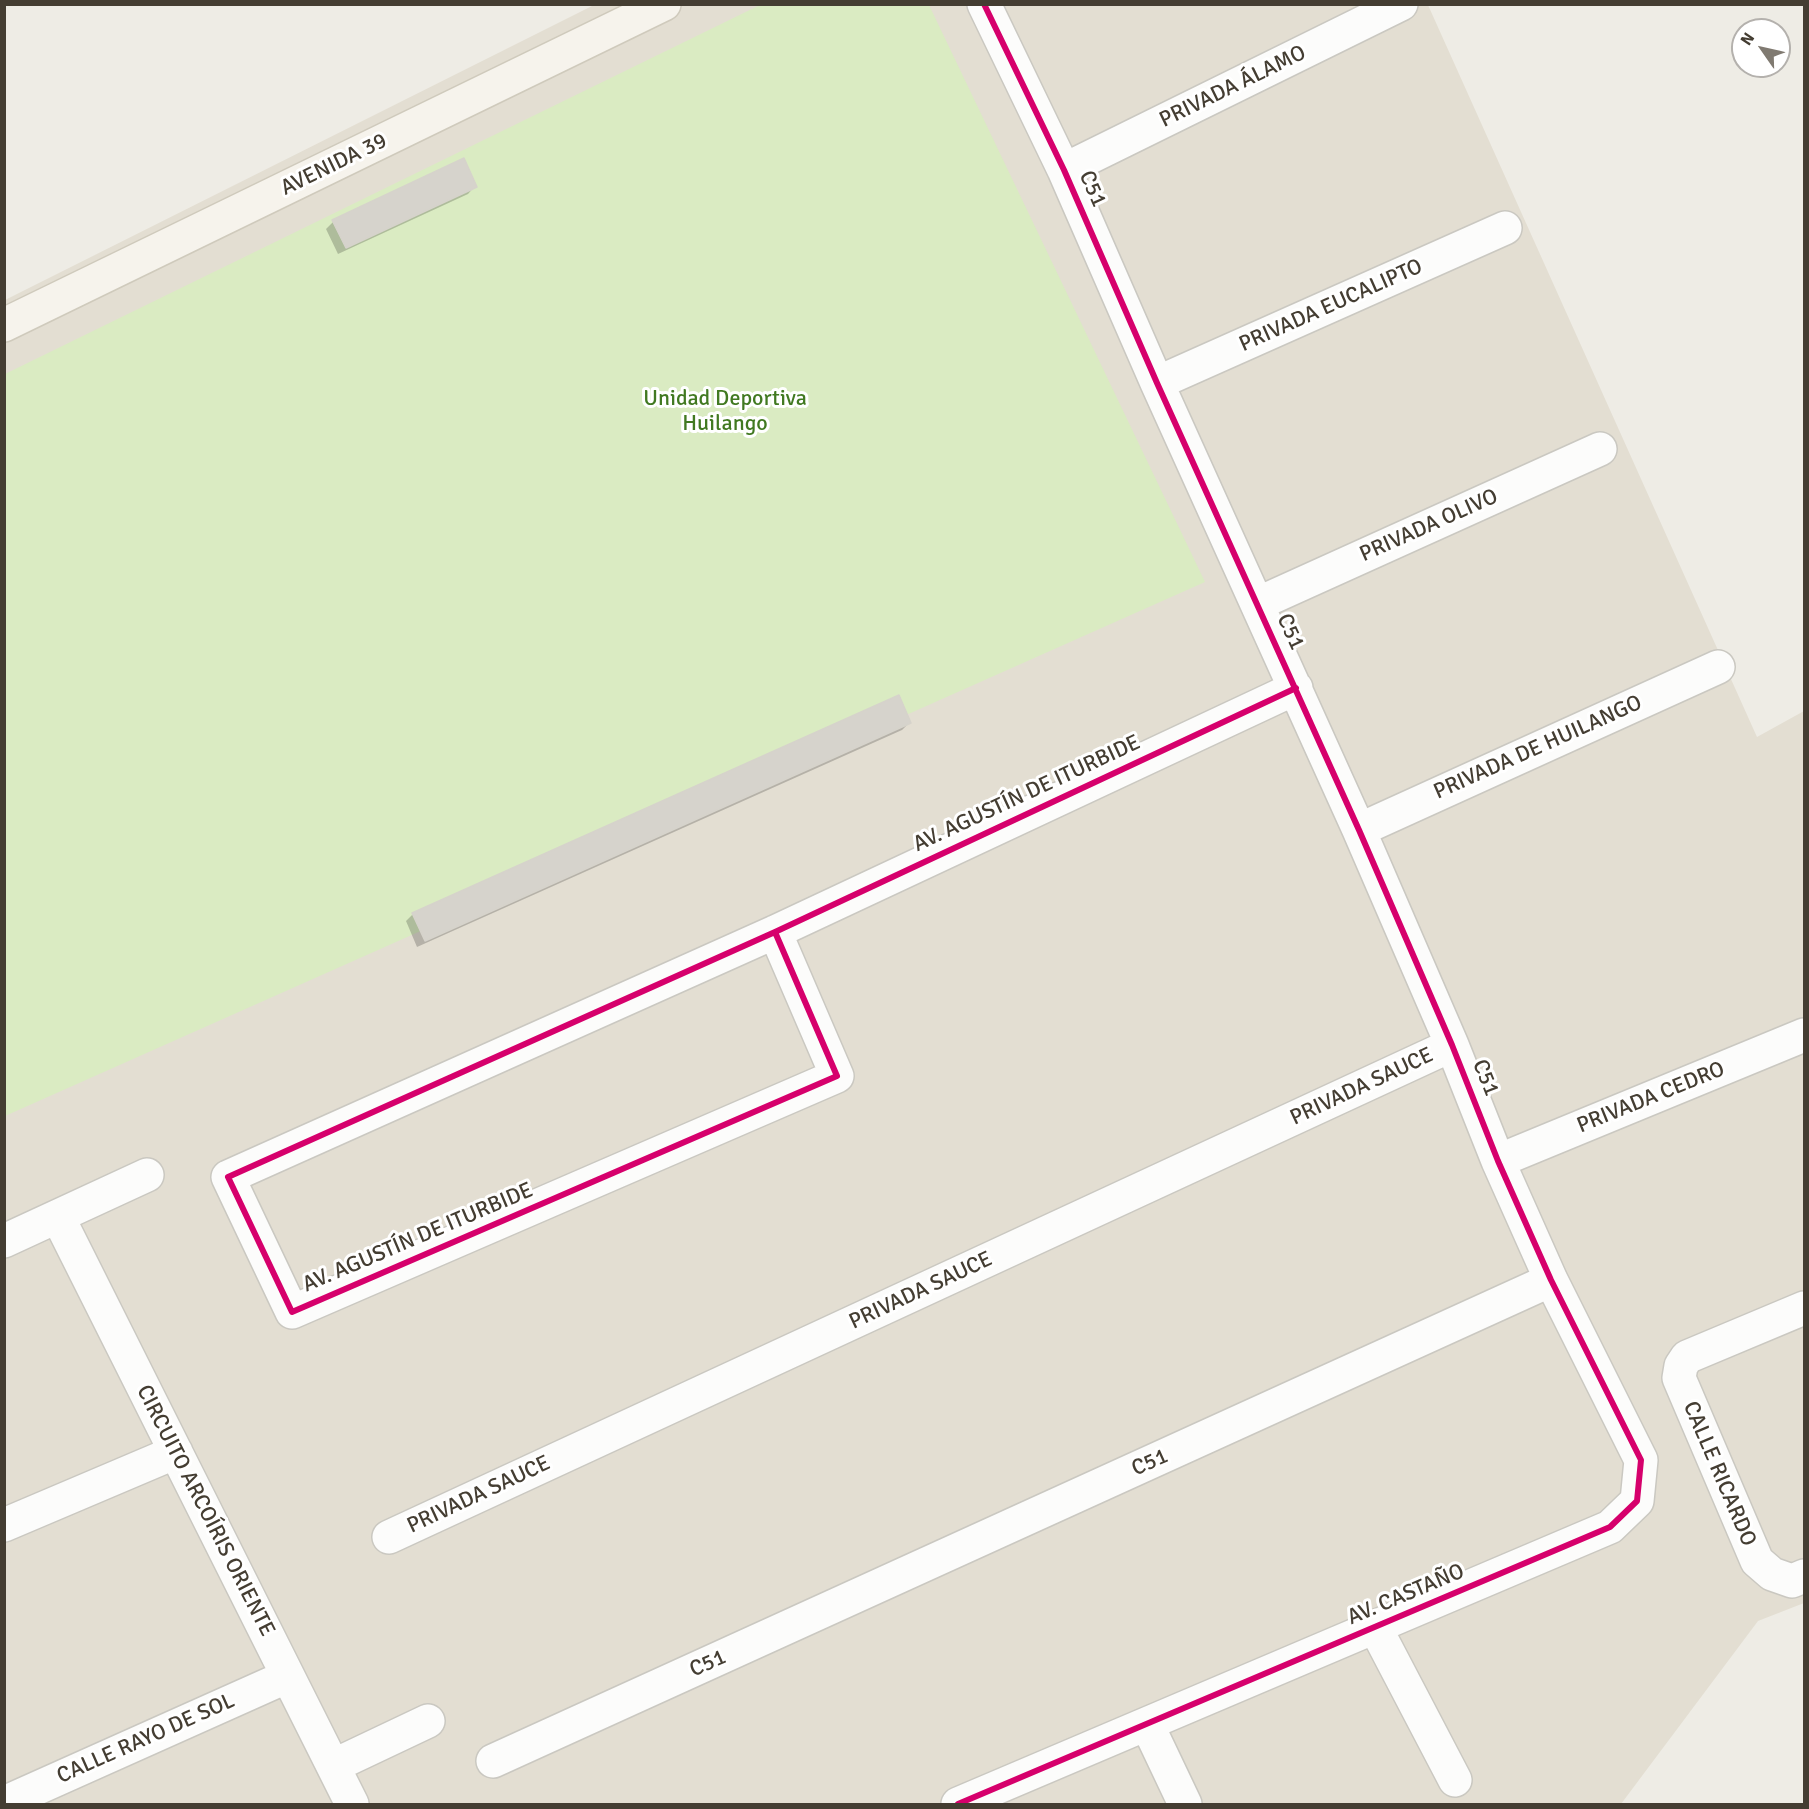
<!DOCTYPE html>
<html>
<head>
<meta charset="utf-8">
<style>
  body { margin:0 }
  #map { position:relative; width:1809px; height:1809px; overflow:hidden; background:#eeece5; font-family:Signika,sans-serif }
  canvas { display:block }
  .frame { position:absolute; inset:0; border:6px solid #443d32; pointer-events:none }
  .north { position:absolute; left:1731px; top:18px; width:60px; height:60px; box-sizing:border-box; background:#fff; border:2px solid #b4b1ad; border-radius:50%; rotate:304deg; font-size:16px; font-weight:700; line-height:24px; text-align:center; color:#443d32 }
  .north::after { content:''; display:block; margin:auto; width:21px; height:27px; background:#807a71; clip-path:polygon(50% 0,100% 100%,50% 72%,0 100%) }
</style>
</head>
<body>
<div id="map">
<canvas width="1809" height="1809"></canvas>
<div class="frame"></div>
<div class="north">N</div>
</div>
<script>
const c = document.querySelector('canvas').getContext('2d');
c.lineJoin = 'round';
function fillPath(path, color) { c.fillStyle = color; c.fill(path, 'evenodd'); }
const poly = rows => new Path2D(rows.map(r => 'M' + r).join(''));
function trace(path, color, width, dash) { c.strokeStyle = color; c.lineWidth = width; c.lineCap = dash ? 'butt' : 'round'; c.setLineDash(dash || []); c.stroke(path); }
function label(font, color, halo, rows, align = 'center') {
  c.font = font + ' Signika,sans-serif'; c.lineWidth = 6; c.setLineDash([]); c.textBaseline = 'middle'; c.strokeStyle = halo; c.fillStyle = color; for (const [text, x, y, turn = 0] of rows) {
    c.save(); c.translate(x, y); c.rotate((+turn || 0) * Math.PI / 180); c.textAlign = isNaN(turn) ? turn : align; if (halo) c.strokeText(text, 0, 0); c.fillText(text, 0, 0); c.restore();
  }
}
fillPath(poly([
  [594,5,1428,5,1757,737,1804,711,1804,1603,1758,1621,1621,1804,5,1804,5,300]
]), '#e3ded2');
fillPath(poly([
  [760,5,929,5,1205,582,5,1116,5,374]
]), '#daebc2');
fillPath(poly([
  [475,186,468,194,338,254,326,229,333,222],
  [909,723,902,730,417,947,406,921,413,914]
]), '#0003');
const building = poly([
  [464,158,477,187,346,248,332,220,464,158],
  [899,695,911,723,425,941,412,913,899,695]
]);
fillPath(building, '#d6d3cc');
trace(building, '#d6d3cb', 1.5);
const street = poly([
  [1064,170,1401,4],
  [1157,383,1505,228],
  [1257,604,1600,449],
  [1359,830,1718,667],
  [775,932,837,1076,292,1312,228,1177,775,932,1296,688],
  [1498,1161,1804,1035],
  [58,1217,352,1804],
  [4,1241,147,1175],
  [1804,1308,1687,1357,1681,1366,1679,1378,1757,1561,1772,1574,1792,1581,1804,1576],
  [4,1525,176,1452],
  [389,1537,1452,1045],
  [1375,1627,1455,1780],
  [1147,1724,1185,1804],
  [493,1761,1551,1280],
  [333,1766,428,1721],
  [4,1803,288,1676],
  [958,1804,1610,1527,1637,1501,1641,1460,1551,1280,1498,1161,1452,1045,1359,830,1157,383,1064,170,984,4]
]);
const secondary = poly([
  [4,325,664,4]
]);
trace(street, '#cac8c1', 36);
trace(secondary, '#cfcabc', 36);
trace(street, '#fcfcfb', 33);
trace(secondary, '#f6f3ec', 33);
trace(poly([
  [775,932,837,1076,292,1312,228,1177,775,932,1296,688],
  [958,1804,1610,1527,1637,1501,1641,1460,1551,1280,1498,1161,1452,1045,1359,830,1157,383,1064,170,984,4]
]), '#d6006c', 6);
label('22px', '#443d32', '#fff', [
  ["PRIVADA ÁLAMO",1233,87,-26],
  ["AVENIDA 39",334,165,-26],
  ["C51",1092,189,66],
  ["PRIVADA EUCALIPTO",1331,306,-24],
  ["PRIVADA OLIVO",1429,526,-24],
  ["C51",1290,632,65],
  ["PRIVADA DE HUILANGO",1538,748,-24],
  ["AV. AGUSTÍN DE ITURBIDE",1027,794,-25],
  ["C51",1485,1078,68],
  ["PRIVADA SAUCE",1362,1087,-25],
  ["PRIVADA CEDRO",1651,1098,-22],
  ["AV. AGUSTÍN DE ITURBIDE",418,1238,-23],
  ["PRIVADA SAUCE",921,1291,-25],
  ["C51",1150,1463,-24],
  ["CALLE RICARDO",1719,1474,67],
  ["PRIVADA SAUCE",479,1495,-25],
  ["CIRCUITO ARCOÍRIS ORIENTE",205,1511,63],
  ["AV. CASTAÑO",1406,1595,-23],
  ["C51",708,1664,-24],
  ["CALLE RAYO DE SOL",146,1739,-24]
]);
label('22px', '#417921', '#fff', [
  ["Unidad Deportiva",725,399],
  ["Huilango",725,424]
]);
</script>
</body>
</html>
